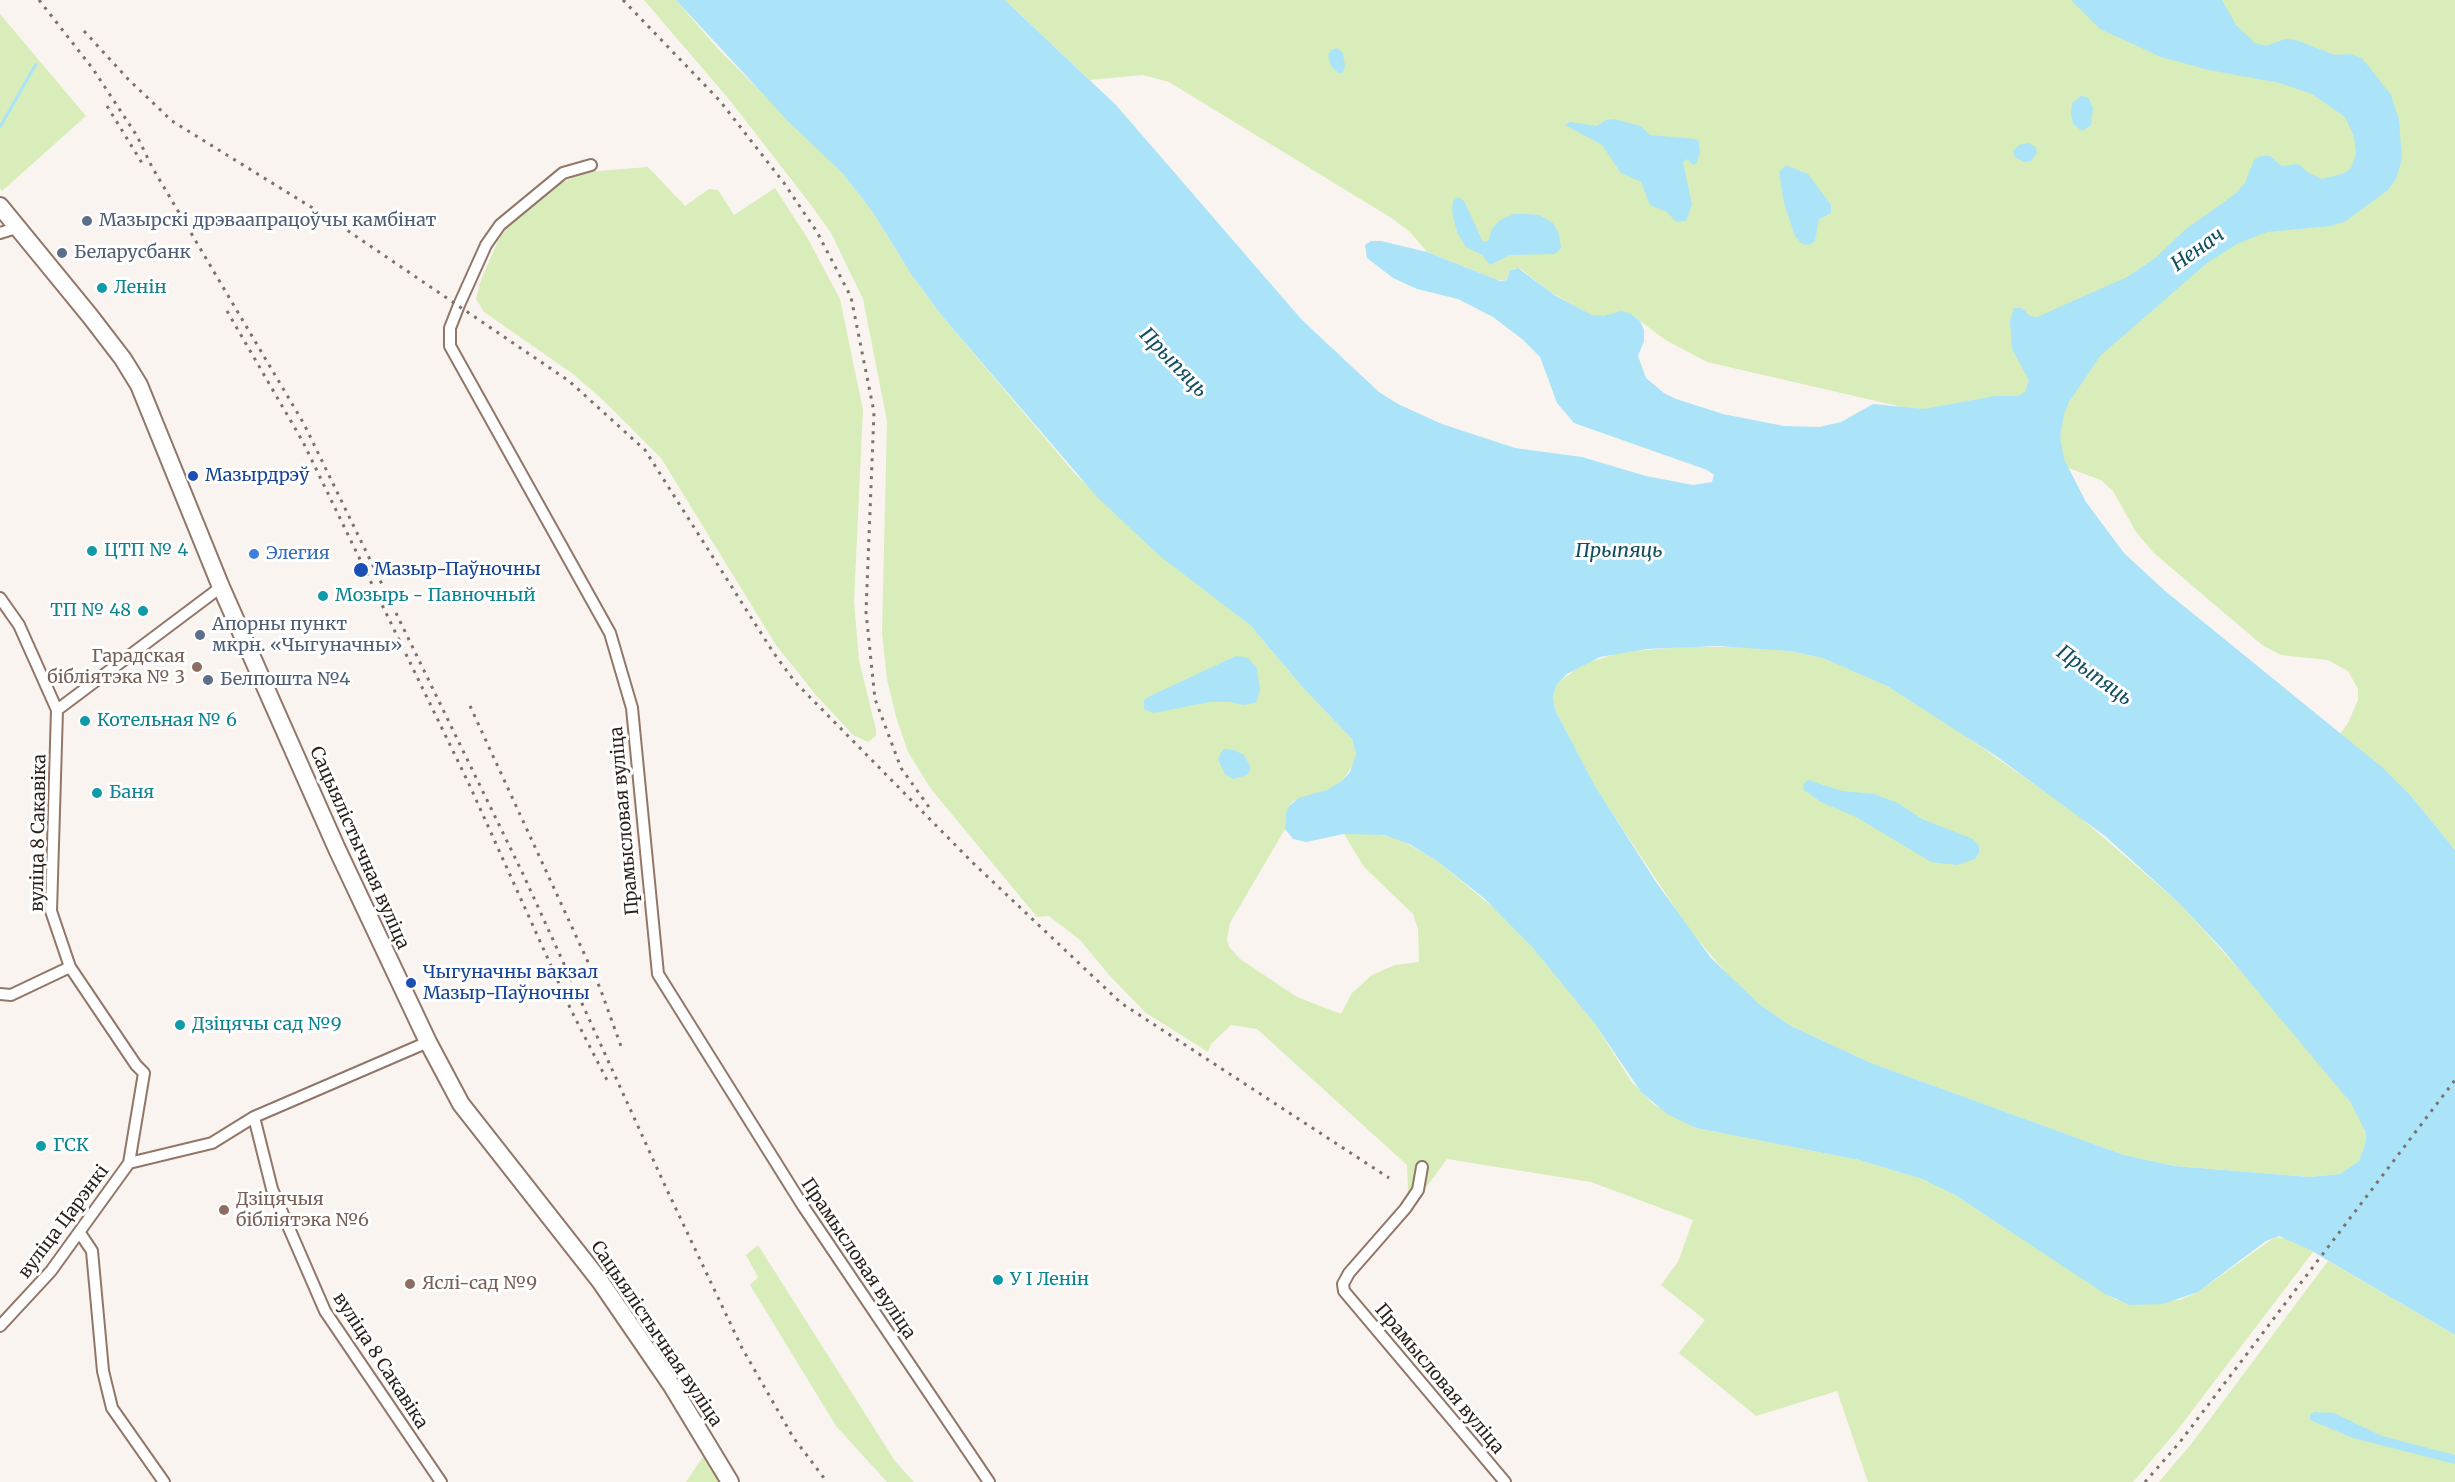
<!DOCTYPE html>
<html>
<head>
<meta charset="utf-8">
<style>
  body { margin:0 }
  canvas { display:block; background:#faf4f0 }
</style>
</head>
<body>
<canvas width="2455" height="1482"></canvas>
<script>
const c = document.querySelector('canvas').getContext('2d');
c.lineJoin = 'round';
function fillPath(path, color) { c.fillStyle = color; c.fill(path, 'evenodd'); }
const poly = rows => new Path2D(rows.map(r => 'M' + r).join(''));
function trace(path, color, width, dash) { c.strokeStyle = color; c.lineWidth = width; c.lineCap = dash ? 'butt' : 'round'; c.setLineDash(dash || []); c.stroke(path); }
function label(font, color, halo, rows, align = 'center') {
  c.font = font + ' Merriweather,serif'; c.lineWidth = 6; c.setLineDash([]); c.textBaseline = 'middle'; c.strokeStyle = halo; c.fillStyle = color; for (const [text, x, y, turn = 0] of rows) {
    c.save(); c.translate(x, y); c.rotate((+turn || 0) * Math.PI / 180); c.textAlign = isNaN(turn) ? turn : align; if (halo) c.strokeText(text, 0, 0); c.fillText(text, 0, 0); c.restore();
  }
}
fillPath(poly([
  [644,0,676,0,719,50,843,174,872,211,911,274,942,316,1076,475,1212,595,1250,625,1305,690,1352,739,1356,754,1354,763,1343,780,1327,791,1293,801,1289,806,1286,813,1285,829,1230,923,1227,939,1229,947,1240,959,1297,997,1341,1014,1352,993,1372,975,1395,965,1419,962,1418,929,1413,914,1364,867,1344,834,1370,833,1397,838,1437,861,1500,913,1531,946,1595,1024,1631,1081,1653,1104,1696,1128,1859,1160,1922,1179,1955,1195,2116,1300,2180,1300,2198,1292,2275,1237,2289,1239,2313,1252,2179,1428,2133,1482,1868,1482,1837,1391,1756,1416,1679,1353,1705,1320,1661,1285,1678,1262,1693,1220,1591,1182,1447,1159,1411,1208,1402,1206,1408,1191,1407,1165,1257,1029,1231,1025,1211,1044,1208,1052,1146,1013,1110,976,1080,940,1049,916,1037,917,931,789,908,752,896,717,887,679,882,633,887,421,863,299,831,233,808,201,728,98],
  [1005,0,2455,0,2455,850,2412,797,2340,734,2348,723,2358,700,2358,689,2348,671,2328,660,2281,655,2262,645,2155,554,2136,532,2113,491,2101,480,1898,406,1707,362,1664,339,1631,314,1598,317,1587,313,1549,291,1522,270,1515,268,1510,270,1507,280,1497,280,1427,252,1411,233,1393,219,1169,82,1143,75,1090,80],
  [0,14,86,116,2,191,0,188],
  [648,167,685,206,709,189,718,190,734,215,775,188,808,239,840,299,863,410,854,602,859,660,876,730,876,736,868,742,853,735,816,695,776,645,661,458,603,400,573,374,484,312,476,299,481,280,498,241,507,228,563,182,585,172],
  [1683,647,1753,647,1789,651,1823,658,1852,670,1887,686,1951,726,2074,812,2179,903,2284,1019,2358,1112,2363,1122,2366,1141,2359,1161,2340,1174,2310,1177,2175,1166,2124,1155,1871,1063,1791,1026,1759,1004,1733,981,1689,929,1595,787,1555,710,1553,696,1556,684,1583,664,1622,652],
  [758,1245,895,1461,914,1482,887,1482,836,1426,750,1285,758,1277,746,1255],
  [2328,1261,2455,1335,2455,1482,2159,1482,2192,1443],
  [707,1451,726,1482,686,1482]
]), '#d8edba');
fillPath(poly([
  [676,0,1005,0,1116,105,1302,320,1379,392,1398,404,1442,424,1515,448,1582,457,1646,476,1693,485,1712,482,1714,475,1707,470,1574,423,1557,403,1540,357,1522,339,1493,317,1458,299,1417,289,1393,278,1367,258,1365,245,1371,241,1381,241,1427,252,1500,281,1507,280,1510,270,1518,268,1556,296,1592,315,1604,316,1621,311,1631,314,1640,321,1644,330,1644,341,1638,356,1646,378,1664,393,1676,399,1723,414,1784,426,1819,427,1841,422,1873,404,1924,409,1995,396,2018,396,2025,392,2029,380,2012,349,2010,321,2014,308,2022,308,2030,316,2037,317,2127,277,2154,259,2186,229,2235,194,2245,183,2254,160,2260,156,2270,156,2282,166,2298,164,2309,173,2322,179,2345,173,2351,168,2356,154,2354,136,2345,117,2312,94,2280,83,2209,70,2161,57,2100,29,2071,0,2222,0,2236,25,2255,43,2266,46,2285,39,2296,40,2335,55,2350,54,2362,58,2391,95,2399,120,2402,159,2396,179,2388,190,2346,221,2331,226,2267,232,2237,244,2207,263,2100,356,2069,402,2064,414,2060,437,2064,459,2086,502,2124,553,2164,590,2383,768,2412,797,2455,850,2455,1335,2310,1250,2279,1236,2266,1241,2198,1292,2163,1304,2130,1305,2105,1294,1955,1195,1922,1179,1859,1160,1696,1128,1667,1114,1641,1092,1595,1024,1531,946,1485,899,1437,861,1409,844,1384,835,1344,834,1306,842,1293,839,1285,829,1286,813,1289,806,1299,798,1327,790,1343,780,1350,772,1356,754,1352,739,1305,690,1250,625,1161,557,1097,497,942,316,911,274,872,211,843,174,787,120],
  [1718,646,1789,651,1823,658,1887,686,1996,756,2105,836,2179,903,2223,950,2351,1103,2365,1131,2366,1141,2359,1161,2340,1174,2310,1177,2175,1166,2124,1155,1871,1063,1791,1026,1759,1004,1711,958,1656,882,1595,786,1555,710,1553,696,1557,684,1567,674,1600,657,1647,649],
  [1337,48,1343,53,1345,66,1343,72,1339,74,1331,66,1328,55,1331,50],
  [2081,96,2088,97,2093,108,2091,125,2082,131,2073,124,2071,113,2072,103],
  [1614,119,1641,126,1650,135,1696,139,1699,142,1700,153,1696,164,1693,165,1687,159,1683,162,1692,204,1686,221,1676,222,1667,212,1650,205,1641,182,1621,173,1602,145,1565,125,1570,122,1597,126,1606,120],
  [2028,143,2036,147,2037,153,2031,161,2024,162,2015,157,2013,151,2019,145],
  [1786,165,1808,174,1831,205,1831,213,1819,219,1815,241,1809,245,1802,244,1795,236,1784,203,1779,172],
  [1458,197,1464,201,1483,242,1488,241,1492,229,1500,220,1514,214,1526,214,1539,215,1553,223,1559,234,1561,248,1555,254,1510,255,1490,265,1482,255,1466,247,1457,232,1452,212,1453,201],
  [1236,656,1248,658,1257,668,1260,691,1256,703,1244,705,1230,702,1210,702,1154,713,1144,709,1144,700,1150,696],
  [1223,749,1234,750,1244,755,1251,768,1247,775,1233,779,1225,774,1218,759],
  [1808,780,1842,791,1874,794,1898,803,1922,819,1973,839,1979,846,1979,853,1975,859,1957,865,1931,862,1856,817,1821,802,1804,790,1803,784],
  [2315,1412,2334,1413,2382,1436,2455,1455,2455,1464,2353,1438,2310,1420,2310,1414]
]), '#abe4f9');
trace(poly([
  [0,127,36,64]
]), '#abe4f9', 3);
const street = poly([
  [591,165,563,173,500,225,486,245,459,305,450,328,450,346,610,633,632,708,658,974,803,1206,989,1482],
  [0,233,16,228],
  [0,598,19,625,57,710,51,911,70,967,136,1065,144,1073,129,1163,51,1271,0,1326],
  [57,710,221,587],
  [0,994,11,995,70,967],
  [254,1117,272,1189,325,1311,441,1482],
  [129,1163,212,1143,254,1117,428,1042],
  [1422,1167,1418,1190,1405,1209,1349,1273,1343,1284,1344,1291,1505,1482],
  [80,1233,92,1251,103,1371,112,1408,164,1482]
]);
const secondary = poly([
  [0,206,90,316,123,359,139,385,221,587,337,849,428,1042,461,1104,600,1281,672,1386,730,1482]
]);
trace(street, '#927667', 14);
trace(secondary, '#927667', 20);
trace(street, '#fff', 10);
trace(secondary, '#fff', 16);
trace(poly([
  [39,0,93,69,137,136,152,167,304,424,523,874,667,1190,742,1348,793,1437,827,1482],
  [623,0,720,101,784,183,817,232,851,297,874,412,866,612,875,699,901,768,931,810],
  [84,31,128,79,172,121,332,220,569,381,645,450,773,652,795,682,972,862,1121,1003,1389,1178],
  [107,106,142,163],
  [227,311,303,442,469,784,571,1010,608,1082],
  [470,706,600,988,622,1049],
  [2145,1482,2180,1442,2455,1080]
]), '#7b726d', 3, [3, 6]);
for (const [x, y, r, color] of [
  [87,221,6,"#5c6f8a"],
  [62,253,6,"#5c6f8a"],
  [102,288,6,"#0f9aa8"],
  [193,476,6,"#1a4fb4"],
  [92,551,6,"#0f9aa8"],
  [254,554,6,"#3f7fe0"],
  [361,570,8,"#1a4fb4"],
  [323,596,6,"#0f9aa8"],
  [143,611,6,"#0f9aa8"],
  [200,635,6,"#5c6f8a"],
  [197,667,6,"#8d6e63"],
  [208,680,6,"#5c6f8a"],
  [85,721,6,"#0f9aa8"],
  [97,793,6,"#0f9aa8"],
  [411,983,6,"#1a4fb4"],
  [180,1025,6,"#0f9aa8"],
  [41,1146,6,"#0f9aa8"],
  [224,1210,6,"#8d6e63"],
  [998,1280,6,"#0f9aa8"],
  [410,1284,6,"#8d6e63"]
]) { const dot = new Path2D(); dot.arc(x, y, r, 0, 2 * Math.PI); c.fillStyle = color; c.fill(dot); trace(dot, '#fff', 2); }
label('18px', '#4e5e75', '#fff', [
  ["Мазырскі дрэваапрацоўчы камбінат",99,221],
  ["Беларусбанк",74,253],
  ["Апорны пункт",212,625],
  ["мкрн. «Чыгуначны»",212,646],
  ["Белпошта №4",220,680]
], 'left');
label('18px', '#0d838f', '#fff', [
  ["Ленін",114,288],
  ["ЦТП № 4",104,551],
  ["Мозырь - Павночный",335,596],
  ["ТП № 48",131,611,"right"],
  ["Котельная № 6",97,721],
  ["Баня",109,793],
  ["Дзіцячы сад №9",192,1025],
  ["ГСК",53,1146],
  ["У І Ленін",1010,1280]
], 'left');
label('18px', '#164399', '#fff', [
  ["Мазырдрэў",205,476],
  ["Мазыр-Паўночны",374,570],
  ["Чыгуначны вакзал",423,973],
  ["Мазыр-Паўночны",423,994]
], 'left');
label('18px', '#366cbe', '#fff', [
  ["Элегия",266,554]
], 'left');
label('18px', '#785e54', '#fff', [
  ["Гарадская",185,657,"right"],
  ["бібліятэка № 3",185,678,"right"],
  ["Дзіцячыя",236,1200],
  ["бібліятэка №6",236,1221],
  ["Яслі-сад №9",422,1284]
], 'left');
label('18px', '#2a1f19', '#fff', [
  ["Прамысловая вуліца",625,821,-95],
  ["вуліца 8 Сакавіка",39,833,-89],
  ["Сацыялістычная вуліца",359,848,66],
  ["вуліца Царэнкі",64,1222,-53],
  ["Прамысловая вуліца",858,1259,56],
  ["Сацыялістычная вуліца",656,1334,56],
  ["вуліца 8 Сакавіка",380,1361,57],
  ["Прамысловая вуліца",1439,1379,50]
]);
label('italic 20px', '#104e60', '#fff', [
  ["Ненач",2198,250,-35],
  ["Прыпяць",1173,363,46],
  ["Прыпяць",1619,551],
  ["Прыпяць",2094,676,36]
]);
</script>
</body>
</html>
